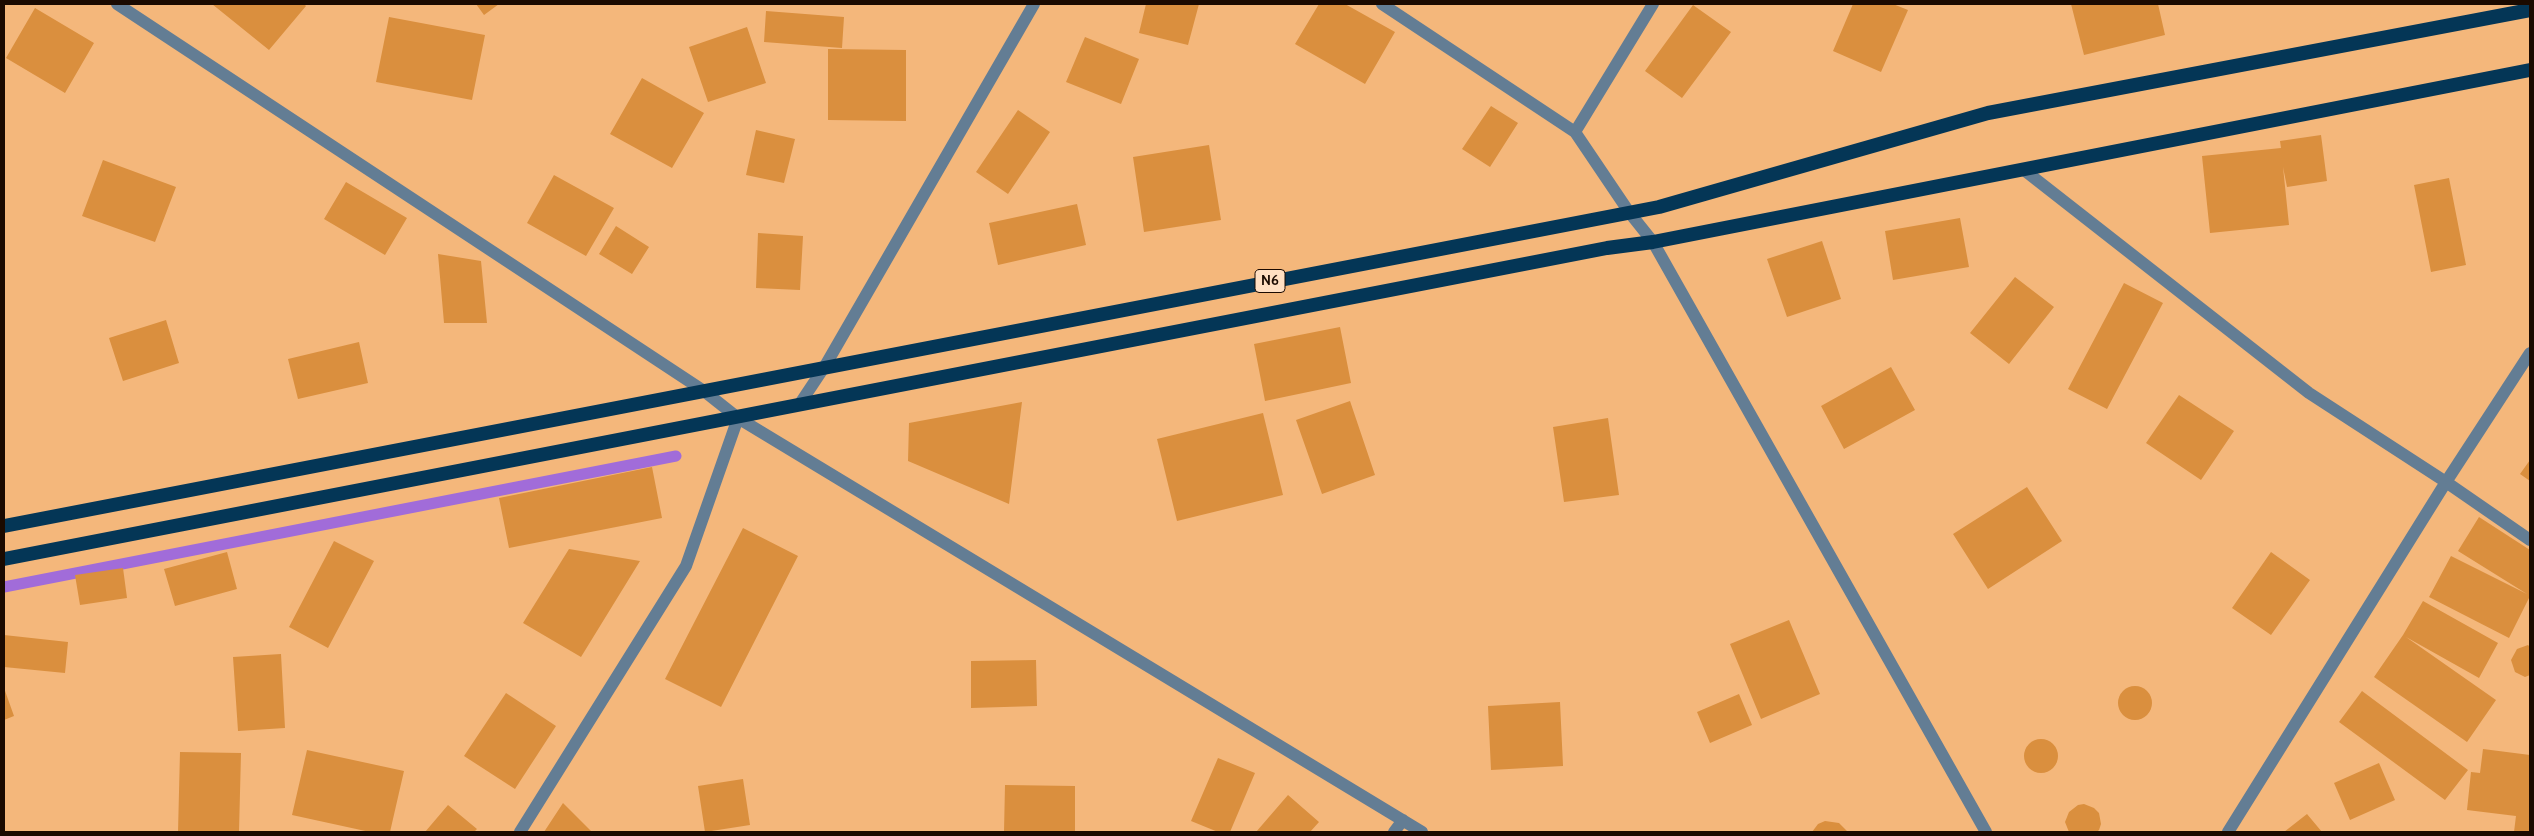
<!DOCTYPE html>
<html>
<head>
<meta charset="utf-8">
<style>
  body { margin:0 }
  #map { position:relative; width:2534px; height:836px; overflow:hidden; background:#f4b77b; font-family:Cabin,sans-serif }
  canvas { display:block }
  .frame { position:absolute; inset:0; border:5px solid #1b0a00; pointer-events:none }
</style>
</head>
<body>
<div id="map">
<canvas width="2534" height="836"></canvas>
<div class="frame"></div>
</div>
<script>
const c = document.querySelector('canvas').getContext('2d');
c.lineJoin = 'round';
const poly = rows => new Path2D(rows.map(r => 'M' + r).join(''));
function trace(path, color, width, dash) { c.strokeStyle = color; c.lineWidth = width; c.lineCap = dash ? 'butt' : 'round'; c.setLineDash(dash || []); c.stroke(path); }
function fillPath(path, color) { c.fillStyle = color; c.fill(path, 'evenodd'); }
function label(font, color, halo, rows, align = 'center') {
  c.font = font + ' Cabin,sans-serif'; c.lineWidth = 5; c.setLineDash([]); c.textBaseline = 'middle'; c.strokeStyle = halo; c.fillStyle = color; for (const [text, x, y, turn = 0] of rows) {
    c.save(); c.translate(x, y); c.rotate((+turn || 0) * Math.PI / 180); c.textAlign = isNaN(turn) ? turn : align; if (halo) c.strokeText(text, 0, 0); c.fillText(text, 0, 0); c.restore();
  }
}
trace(poly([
  [4,587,676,456]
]), '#a16cd9', 11);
fillPath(poly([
  [212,4,304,4,306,6,269,50],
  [476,4,499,4,484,15],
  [1146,4,1199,4,1188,45,1139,33],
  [1319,4,1345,4,1395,32,1365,84,1295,44],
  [1853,4,1893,4,1908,10,1881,72,1833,51],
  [2071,4,2158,4,2165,35,2084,55],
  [1693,5,1731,32,1682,98,1645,71],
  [35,8,94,43,65,93,6,58],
  [766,11,844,17,842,48,764,42],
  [389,17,485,35,472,100,376,82],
  [747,27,766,83,708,102,689,47],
  [1085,37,1139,59,1121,104,1066,82],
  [828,49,906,50,906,121,828,120],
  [642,78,704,113,672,168,610,134],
  [1491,106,1518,123,1490,167,1462,149],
  [1018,110,1050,132,1008,194,976,172],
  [756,130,795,139,784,183,746,175],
  [2321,135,2327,181,2287,187,2283,167,2289,225,2210,233,2202,156,2281,148,2280,141],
  [1209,145,1221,220,1144,232,1133,157],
  [103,160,176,187,155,242,82,216],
  [554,175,614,208,586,256,527,223],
  [2449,178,2466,265,2431,272,2414,185],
  [346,182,407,218,385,255,324,219],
  [1077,204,1086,245,998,265,989,223],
  [1960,218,1969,267,1893,280,1885,231],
  [616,226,649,247,632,274,599,254],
  [758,233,803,236,800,290,756,288],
  [1822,241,1841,299,1787,317,1767,259],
  [438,254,481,261,487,323,444,323],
  [2015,277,2054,307,2009,364,1970,333],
  [2124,283,2163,303,2107,409,2068,389],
  [166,320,179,363,123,381,109,338],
  [1340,327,1351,383,1265,401,1254,344],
  [359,342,368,383,298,399,288,359],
  [1891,367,1915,410,1844,449,1821,406],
  [2179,395,2234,431,2201,480,2146,443],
  [1350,401,1375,475,1322,494,1296,420],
  [1022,402,1009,504,908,461,909,423],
  [1263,413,1283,495,1177,521,1157,439],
  [1608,418,1619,495,1564,502,1553,427],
  [2530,460,2530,481,2520,474],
  [652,467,662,518,509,548,499,498],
  [2027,487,2062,541,1988,589,1953,534],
  [2479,517,2530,550,2530,596,2509,638,2429,597,2451,556,2527,594,2458,551],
  [743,528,798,556,721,707,665,679],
  [334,541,374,561,328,648,289,627],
  [569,549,640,561,581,657,523,623],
  [227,552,237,589,175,606,164,569],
  [2271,552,2310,580,2271,635,2232,608],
  [123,568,127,598,80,605,75,575],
  [2423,601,2498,643,2479,678,2406,637,2496,700,2467,742,2374,677,2403,635],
  [1789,620,1820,694,1761,719,1730,644],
  [4,635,68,642,65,673,4,667],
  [2528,645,2530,647,2530,675,2525,677,2515,672,2511,660,2517,649],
  [281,654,285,728,238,731,233,657],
  [1036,660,1037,706,971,708,971,661],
  '2118 703a17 17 0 1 1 34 0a17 17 0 1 1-34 0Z',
  [4,688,14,716,4,720],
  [2362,691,2468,770,2445,800,2339,722],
  [506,693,556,726,515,789,464,756],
  [1739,694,1752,725,1710,743,1697,712],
  [1560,702,1563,766,1491,770,1488,706],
  '2024 756a17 17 0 1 1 34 0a17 17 0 1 1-34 0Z',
  [2483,749,2530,755,2530,832,2514,832,2516,816,2467,810,2471,772,2480,773],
  [307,750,404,771,390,832,370,832,292,815],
  [180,752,241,753,239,832,178,832],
  [1218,758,1255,773,1230,832,1218,832,1191,821],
  [2379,763,2395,800,2350,820,2334,783],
  [743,779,750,825,705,832,698,786],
  [1005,785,1075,786,1075,832,1004,832],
  [1288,795,1319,822,1310,832,1256,832],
  [563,803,592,832,544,832],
  [2084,804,2094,808,2099,813,2101,824,2099,830,2097,832,2069,832,2065,822,2069,812,2078,805],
  [448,805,477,829,474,832,425,832],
  [2307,814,2322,832,2284,832],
  [1825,821,1839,823,1848,832,1812,832,1818,824]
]), '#da8f3e');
trace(poly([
  [117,4,704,391,738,418,1422,832],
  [1382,4,1575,132],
  [1653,4,1575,132,1629,212,1653,242,1986,832],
  [2024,170,2309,393,2446,482,2530,540],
  [799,405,825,366,1034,4],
  [520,832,686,566,738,418],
  [1394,832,1403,820],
  [2228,832,2446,482,2530,353]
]), '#637d94', 12);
trace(poly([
  [4,526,1659,207,1988,113,2530,10],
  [4,559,1607,248,1653,242,2530,70]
]), '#043656', 14);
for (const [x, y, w] of [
  [1270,281,30]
]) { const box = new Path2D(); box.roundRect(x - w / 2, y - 11.5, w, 23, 4); c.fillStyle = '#ffdfc2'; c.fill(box); trace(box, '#1b0a00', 1); }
label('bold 14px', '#1b0a00', null, [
  ["N6",1270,281]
]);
</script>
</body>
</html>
